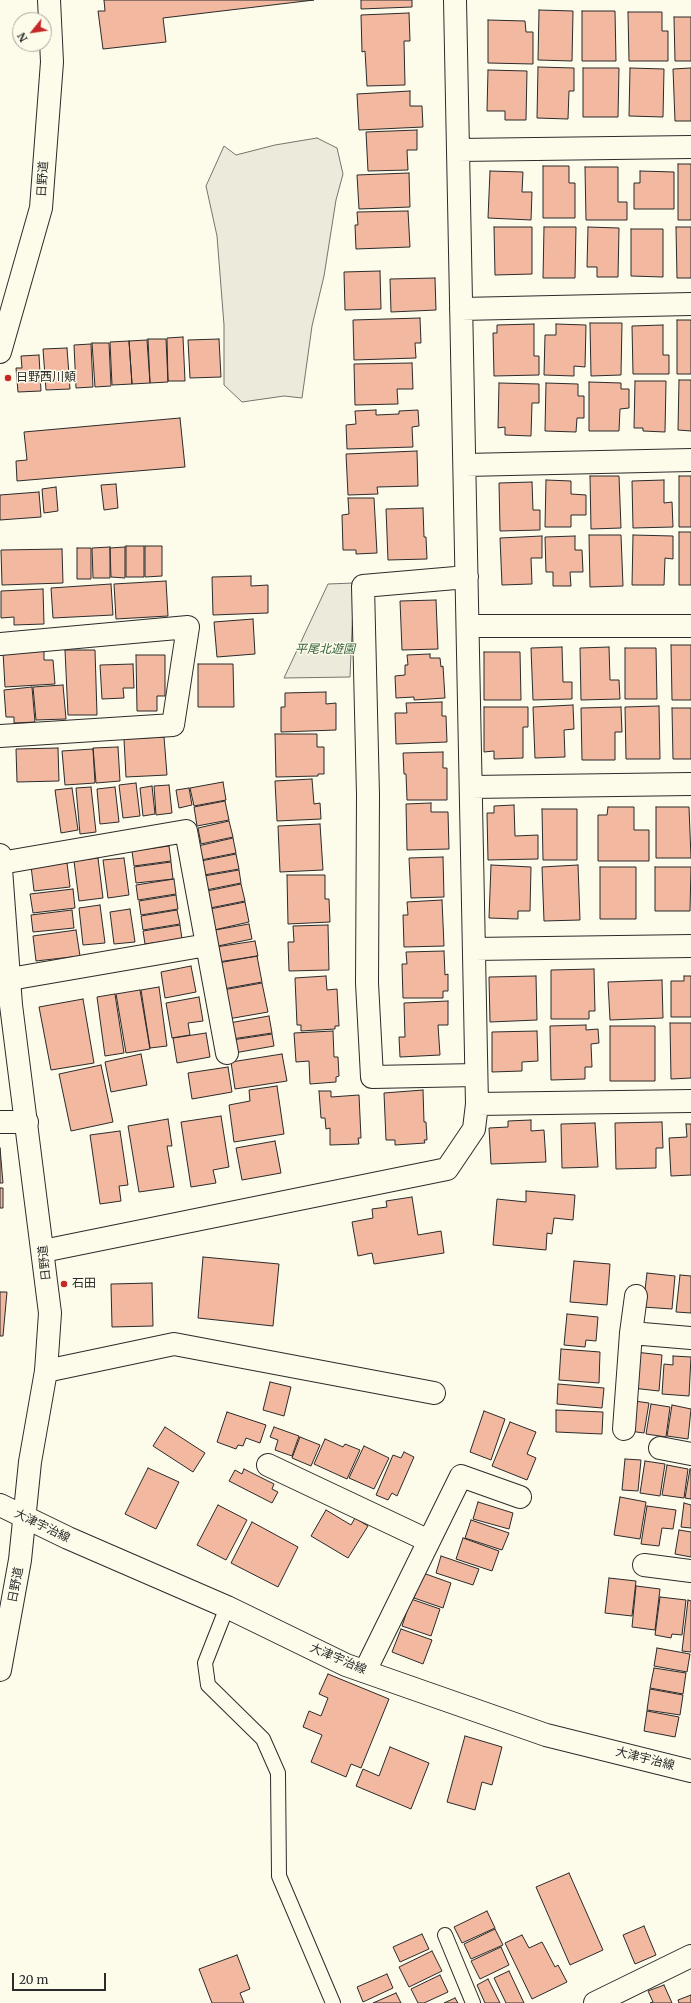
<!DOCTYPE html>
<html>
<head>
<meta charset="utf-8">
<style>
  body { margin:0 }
  #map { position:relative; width:691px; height:2003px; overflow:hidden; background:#fdfbea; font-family:Merriweather,serif }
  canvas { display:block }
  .north { position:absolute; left:12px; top:12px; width:40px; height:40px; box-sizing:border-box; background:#fdfbea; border:1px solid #a9a89e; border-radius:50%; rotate:240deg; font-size:11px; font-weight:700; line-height:16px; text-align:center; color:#2b2b2b }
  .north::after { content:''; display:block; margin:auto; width:14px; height:18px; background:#c62828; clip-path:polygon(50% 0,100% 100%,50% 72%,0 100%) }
  .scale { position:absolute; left:12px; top:1973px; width:94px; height:18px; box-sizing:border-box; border:2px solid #2b2b2b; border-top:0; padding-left:5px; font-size:12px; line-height:14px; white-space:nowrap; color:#2b2b2b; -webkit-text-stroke:3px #fdfbea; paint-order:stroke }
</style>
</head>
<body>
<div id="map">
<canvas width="691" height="2003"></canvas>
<div class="north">N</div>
<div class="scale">20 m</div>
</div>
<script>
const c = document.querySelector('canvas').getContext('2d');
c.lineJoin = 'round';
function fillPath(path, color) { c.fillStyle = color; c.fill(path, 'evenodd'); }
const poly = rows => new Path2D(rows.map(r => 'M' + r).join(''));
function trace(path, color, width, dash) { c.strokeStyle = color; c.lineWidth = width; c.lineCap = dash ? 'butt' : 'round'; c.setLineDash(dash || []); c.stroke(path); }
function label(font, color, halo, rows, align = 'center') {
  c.font = font + ' Merriweather,"Noto Sans JP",serif'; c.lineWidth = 3; c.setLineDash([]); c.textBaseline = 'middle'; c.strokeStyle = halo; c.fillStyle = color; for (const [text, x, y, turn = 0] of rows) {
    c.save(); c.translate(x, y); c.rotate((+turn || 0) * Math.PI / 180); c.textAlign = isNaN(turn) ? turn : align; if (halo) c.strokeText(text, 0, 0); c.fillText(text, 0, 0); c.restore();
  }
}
const green = poly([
  [317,138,337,148,343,174,336,200,324,276,312,326,302,398,284,396,242,402,224,385,224,325,217,236,206,186,224,146,236,155,275,145,317,138],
  [354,583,350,677,284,678,328,584,354,583]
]);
fillPath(green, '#ecebdb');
trace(green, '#74746e', 1);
const building = poly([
  [104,0,314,0,163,18,166,42,103,49,98,11,105,11,104,0],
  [361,0,412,0,412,7,361,9,361,0],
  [539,10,573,11,572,61,538,60,539,10],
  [582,11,615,11,616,61,582,61,582,11],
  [628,12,662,12,662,31,668,31,668,61,629,61,628,12],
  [409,13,410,41,404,41,405,85,367,86,365,51,362,52,361,15,409,13],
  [674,17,691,17,691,61,675,61,674,17],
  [488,20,525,21,526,32,533,32,533,64,488,63,488,20],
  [538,67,574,68,574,91,569,91,568,119,537,118,538,67],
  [583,68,619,68,618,117,583,117,583,68],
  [630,68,664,69,663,117,629,116,630,68],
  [691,68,691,121,675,121,673,69,691,68],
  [488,70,527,71,526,120,505,120,505,111,487,111,488,70],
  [410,91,410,106,422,106,423,127,359,130,357,94,410,91],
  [417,130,417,150,407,150,408,170,368,171,366,132,417,130],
  [678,164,691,164,691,220,678,220,678,164],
  [543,166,569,166,569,183,575,183,575,218,543,218,543,166],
  [585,167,618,167,618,202,627,202,627,220,586,220,585,167],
  [490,171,523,172,522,192,532,192,531,220,488,218,490,171],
  [640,171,674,172,674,209,634,209,634,183,640,183,640,171],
  [409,173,410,207,359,209,357,175,409,173],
  [408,211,410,247,356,249,355,225,358,225,357,212,408,211],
  [494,227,532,227,532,274,495,275,494,227],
  [544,227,576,227,575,278,543,278,544,227],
  [588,227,619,228,618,277,597,277,597,267,587,267,588,227],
  [676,227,691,227,691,278,677,278,676,227],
  [631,229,663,229,663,277,631,276,631,229],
  [380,271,381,309,345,310,344,272,380,271],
  [435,278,436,310,391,312,390,279,435,278],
  [420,318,421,343,415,343,416,358,354,360,353,320,420,318],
  [677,320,691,320,691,374,677,374,677,320],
  [590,323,622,323,621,375,591,376,590,323],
  [534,324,534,356,539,356,539,375,494,376,493,333,497,333,497,325,534,324],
  [556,324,586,325,585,367,574,366,574,376,544,375,545,335,556,335,556,324],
  [663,325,663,355,669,355,669,374,633,374,632,326,663,325],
  [183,337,185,381,168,381,167,338,183,337],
  [148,339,166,339,168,382,150,383,148,339],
  [219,339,221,377,190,378,188,340,219,339],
  [147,340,150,383,132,384,129,341,147,340],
  [129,341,132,384,112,385,110,342,129,341],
  [92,343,109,343,111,386,95,387,92,343],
  [91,344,93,387,76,388,74,345,91,344],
  [67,348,70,389,46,390,43,349,67,348],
  [39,355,41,391,18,392,16,368,22,368,21,356,39,355],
  [412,363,413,389,397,389,398,404,355,405,354,364,412,363],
  [679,380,691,380,691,431,678,430,679,380],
  [635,381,666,381,665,432,643,431,643,428,634,428,635,381],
  [589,382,621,383,621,389,629,389,629,408,620,409,619,431,589,431,589,382],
  [499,383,539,384,539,403,532,403,531,436,505,435,505,427,498,428,499,383],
  [546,383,578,384,578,396,584,396,584,418,577,418,576,432,545,431,546,383],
  [376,410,376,415,399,414,399,411,418,410,419,426,412,427,413,447,347,449,346,425,356,424,355,411,376,410],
  [180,418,185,467,17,481,16,461,27,460,24,432,180,418],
  [417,451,418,486,377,487,378,494,348,495,346,454,417,451],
  [590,476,619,476,621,528,591,529,590,476],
  [679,476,691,476,691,527,679,527,679,476],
  [546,480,571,481,571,494,586,495,586,515,571,515,571,527,545,527,546,480],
  [664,480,664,503,672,502,673,527,633,528,632,481,664,480],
  [532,482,533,510,540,510,540,530,500,531,499,483,532,482],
  [116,484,118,508,104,510,101,485,116,484],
  [56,487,58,511,44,513,42,489,56,487],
  [39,492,41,517,0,520,0,495,39,492],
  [348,498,374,498,377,553,356,554,356,550,343,550,342,515,349,514,348,498],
  [423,508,424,537,426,537,427,559,388,560,386,509,423,508],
  [679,532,691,532,691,585,679,585,679,532],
  [589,535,621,535,623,586,590,587,589,535],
  [633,535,673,536,673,559,665,558,664,585,632,585,633,535],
  [542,536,542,558,531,558,532,584,502,585,500,538,542,536],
  [575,536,575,550,582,550,583,572,570,572,571,586,553,586,553,572,546,572,545,537,575,536],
  [126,546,144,546,144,577,126,577,126,546],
  [145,546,162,546,162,576,145,577,145,546],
  [110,547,110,578,93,578,92,548,110,547],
  [125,547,125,578,111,577,110,548,125,547],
  [77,548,91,548,91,579,77,579,77,548],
  [62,549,63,583,2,585,1,550,62,549],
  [251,576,251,586,268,585,268,613,213,615,212,577,251,576],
  [166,581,168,616,116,619,114,584,166,581],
  [111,584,113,615,53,618,51,588,111,584],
  [43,589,44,624,14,625,14,617,1,618,1,591,43,589],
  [436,600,438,649,402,650,400,601,436,600],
  [253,619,255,654,217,657,214,622,253,619],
  [671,645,691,645,691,700,672,700,671,645],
  [562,647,563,682,572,682,572,699,533,700,531,648,562,647],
  [609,647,610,680,619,680,620,699,581,700,580,648,609,647],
  [625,648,656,648,657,699,625,699,625,648],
  [44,649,44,660,53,660,55,684,5,687,3,652,44,649],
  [65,650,95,650,97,715,68,715,65,650],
  [484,652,520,652,521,700,484,700,484,652],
  [430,654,430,658,440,658,441,667,443,666,445,698,414,700,414,697,396,698,395,676,405,675,405,665,408,665,407,655,430,654],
  [136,655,165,655,165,696,157,696,157,711,137,711,136,655],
  [133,664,134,688,123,688,124,698,102,699,100,665,133,664],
  [198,664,233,664,234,707,198,707,198,664],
  [63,685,66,719,36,720,33,687,63,685],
  [32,687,35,722,14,723,14,717,6,717,4,690,32,687],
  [326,692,326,704,336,703,336,730,281,732,281,707,285,707,285,693,326,692],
  [442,702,442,716,446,716,447,742,396,744,395,713,407,713,406,703,442,702],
  [573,705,574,729,564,730,565,757,535,758,533,707,573,705],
  [659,706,660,759,626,759,625,707,659,706],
  [484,707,528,707,528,727,523,727,523,758,494,759,494,751,484,752,484,707],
  [621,707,622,732,615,732,615,760,582,760,581,708,621,707],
  [672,708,691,708,691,759,673,759,672,708],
  [275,734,317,734,317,747,324,747,324,774,318,774,318,776,276,777,275,734],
  [164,737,167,775,126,777,124,739,164,737],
  [118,747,120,781,96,783,93,748,118,747],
  [58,748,59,781,17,782,16,749,58,748],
  [93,749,95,783,65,785,62,751,93,749],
  [443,752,443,768,447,768,447,800,407,800,406,774,404,774,403,753,443,752],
  [312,779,314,804,320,803,321,819,277,821,275,781,312,779],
  [223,782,226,800,194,806,190,788,223,782],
  [136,783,140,816,123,818,119,785,136,783],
  [169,785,172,813,156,815,154,786,169,785],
  [152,786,155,814,143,816,140,788,152,786],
  [91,787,96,832,80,834,76,788,91,787],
  [115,787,119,822,100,824,97,789,115,787],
  [72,788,78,830,61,833,55,790,72,788],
  [189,788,192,805,179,808,176,790,189,788],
  [225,801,229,820,197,826,194,807,225,801],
  [431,803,431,812,448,812,449,849,407,850,406,804,431,803],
  [514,805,515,836,538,835,538,859,488,860,487,813,494,813,494,806,514,805],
  [608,807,634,807,634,830,649,830,649,861,598,861,598,815,607,815,608,807],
  [656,807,689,807,691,858,656,858,656,807],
  [542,809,577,809,577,860,543,860,542,809],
  [229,821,233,837,201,844,198,828,229,821],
  [320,824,323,870,280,872,278,826,320,824],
  [233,838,236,853,201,860,198,846,233,838],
  [169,846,171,861,134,866,132,851,169,846],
  [236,854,239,869,204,875,201,861,236,854],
  [443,857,444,897,411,898,409,858,443,857],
  [98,858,103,898,79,901,74,861,98,858],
  [124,858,129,895,108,898,103,860,124,858],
  [171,862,173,879,136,883,134,867,171,862],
  [67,863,70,887,34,891,31,866,67,863],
  [491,865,531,867,530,911,518,911,518,919,489,918,491,865],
  [578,865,580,920,544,921,542,867,578,865],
  [600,867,636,867,636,919,600,919,600,867],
  [655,867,691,867,690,911,655,911,655,867],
  [239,870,241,883,206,890,204,876,239,870],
  [287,875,325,875,325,899,329,899,330,922,288,924,287,875],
  [174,879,176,894,138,900,136,885,174,879],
  [241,884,245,901,210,908,207,891,241,884],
  [73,889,75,908,33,913,30,894,73,889],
  [176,895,178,909,141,915,139,901,176,895],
  [442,900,444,946,404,947,403,915,408,915,407,902,442,900],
  [245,902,249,922,214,930,210,909,245,902],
  [100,905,105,943,83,945,79,908,100,905],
  [130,909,135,942,114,944,110,912,130,909],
  [72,910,74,928,33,932,31,915,72,910],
  [177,910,180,924,143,930,141,916,177,910],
  [249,924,252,939,218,946,215,930,249,924],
  [180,925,182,939,145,944,143,931,180,925],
  [328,925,329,970,289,971,288,942,294,942,293,926,328,925],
  [76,930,80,956,36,961,33,936,76,930],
  [255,941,258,956,218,962,216,947,255,941],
  [444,951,445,975,448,974,448,991,443,991,443,998,403,998,402,964,407,964,406,952,444,951],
  [257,956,262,982,223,989,218,963,257,956],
  [191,966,196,992,165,998,161,972,191,966],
  [594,969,595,1011,589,1011,589,1019,551,1019,551,970,594,969],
  [326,976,327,990,337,989,339,1026,335,1026,335,1029,301,1031,301,1025,297,1025,295,978,326,976],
  [536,976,537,1020,490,1022,489,977,536,976],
  [684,976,691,976,691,1017,671,1017,671,981,684,981,684,976],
  [662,980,663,1018,610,1020,608,982,662,980],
  [262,983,268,1012,228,1019,223,990,262,983],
  [159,987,167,1046,150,1048,141,990,159,987],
  [140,990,150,1049,126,1053,116,994,140,990],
  [115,994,124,1053,105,1056,97,997,115,994],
  [199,997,203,1021,188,1023,190,1035,172,1038,166,1003,199,997],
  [83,999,94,1063,51,1070,39,1007,83,999],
  [448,1001,448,1025,438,1025,440,1055,400,1057,399,1037,405,1037,404,1003,448,1001],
  [269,1016,272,1033,232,1039,229,1023,269,1016],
  [670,1023,691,1023,691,1078,671,1079,670,1023],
  [586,1025,586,1030,598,1029,599,1043,591,1044,592,1067,585,1067,585,1079,551,1080,550,1026,586,1025],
  [610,1026,655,1026,655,1081,610,1081,610,1026],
  [333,1031,334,1057,338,1057,339,1076,336,1077,336,1082,310,1084,309,1061,296,1062,294,1033,333,1031],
  [537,1031,538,1061,522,1062,522,1071,492,1072,492,1032,537,1031],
  [206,1033,210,1057,177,1063,173,1038,206,1033],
  [272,1034,274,1046,234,1053,232,1040,272,1034],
  [141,1054,147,1085,111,1092,105,1062,141,1054],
  [282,1054,287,1081,235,1089,231,1062,282,1054],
  [101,1065,113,1122,71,1131,59,1074,101,1065],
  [228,1067,232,1092,192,1099,188,1073,228,1067],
  [277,1086,284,1134,234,1142,229,1105,250,1101,249,1090,277,1086],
  [423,1090,424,1122,426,1122,427,1140,424,1140,425,1143,395,1145,395,1140,386,1140,384,1093,423,1090],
  [319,1091,331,1091,331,1097,359,1095,361,1138,358,1138,359,1144,330,1145,330,1128,326,1129,325,1118,321,1118,319,1091],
  [221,1116,229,1167,213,1170,216,1183,191,1187,181,1122,221,1116],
  [168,1119,172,1146,167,1146,174,1187,139,1192,128,1126,168,1119],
  [531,1120,531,1131,544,1130,546,1162,491,1164,489,1128,508,1127,508,1121,531,1120],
  [662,1122,663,1148,656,1148,656,1168,616,1169,615,1123,662,1122],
  [595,1123,598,1167,562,1168,561,1124,595,1123],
  [686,1124,691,1124,691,1175,671,1176,669,1138,687,1137,686,1124],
  [120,1131,128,1185,119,1186,121,1201,100,1204,90,1135,120,1131],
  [275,1141,281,1173,242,1180,236,1148,275,1141],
  [0,1148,3,1183,0,1183,0,1148],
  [0,1188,3,1188,3,1208,0,1208,0,1188],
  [526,1191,575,1195,573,1220,554,1218,552,1234,547,1233,546,1250,493,1245,497,1199,526,1202,526,1191],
  [412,1197,418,1235,441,1231,444,1253,374,1264,372,1253,358,1256,352,1222,373,1218,372,1209,387,1207,386,1201,412,1197],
  [203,1257,279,1264,273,1326,198,1318,203,1257],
  [574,1261,610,1264,607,1305,570,1302,574,1261],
  [647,1273,675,1276,672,1309,643,1307,647,1273],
  [680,1275,691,1276,691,1313,676,1312,680,1275],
  [152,1283,153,1326,112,1327,111,1284,152,1283],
  [0,1292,7,1292,3,1336,0,1336,0,1292],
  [567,1314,598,1317,596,1341,586,1340,585,1347,564,1345,567,1314],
  [561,1349,600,1352,599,1383,559,1380,561,1349],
  [635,1352,662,1355,659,1391,632,1388,635,1352],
  [673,1356,691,1357,689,1396,662,1394,664,1364,673,1365,673,1356],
  [270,1382,291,1387,284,1416,263,1410,270,1382],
  [558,1384,604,1388,602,1408,557,1404,558,1384],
  [634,1401,649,1403,644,1433,629,1431,634,1401],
  [651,1404,670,1407,666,1437,646,1434,651,1404],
  [672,1405,691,1409,688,1439,667,1436,672,1405],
  [556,1410,603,1412,602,1434,556,1432,556,1410],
  [484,1411,505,1419,491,1460,470,1452,484,1411],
  [227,1412,266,1425,260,1443,246,1438,243,1446,238,1445,236,1449,217,1442,227,1412],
  [510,1422,536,1432,527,1454,536,1458,527,1480,492,1466,510,1422],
  [165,1427,205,1453,193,1472,153,1446,165,1427],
  [274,1427,299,1436,292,1456,275,1450,278,1440,270,1437,274,1427],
  [300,1437,320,1445,311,1466,292,1458,300,1437],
  [325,1439,343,1447,345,1444,360,1450,347,1479,314,1464,325,1439],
  [364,1446,389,1458,374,1489,349,1478,364,1446],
  [404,1452,414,1457,397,1496,392,1493,388,1500,376,1495,393,1455,401,1458,404,1452],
  [625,1459,641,1460,638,1491,622,1490,625,1459],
  [645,1461,665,1464,660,1496,640,1493,645,1461],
  [667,1465,688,1469,684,1498,662,1495,667,1465],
  [148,1468,179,1482,156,1529,125,1514,148,1468],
  [244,1469,274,1484,272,1489,278,1492,272,1503,229,1481,235,1470,242,1474,244,1469],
  [690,1469,691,1469,691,1499,685,1498,690,1469],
  [620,1497,646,1502,640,1539,614,1535,620,1497],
  [478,1502,513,1513,509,1529,473,1519,478,1502],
  [684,1503,691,1505,691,1528,681,1527,684,1503],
  [218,1505,247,1520,226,1560,197,1545,218,1505],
  [647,1506,676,1510,673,1529,662,1528,659,1546,641,1544,647,1506],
  [326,1510,351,1525,355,1518,368,1526,348,1558,311,1536,326,1510],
  [471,1520,509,1533,502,1550,465,1538,471,1520],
  [252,1522,298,1547,278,1587,231,1563,252,1522],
  [679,1530,691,1532,691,1557,675,1554,679,1530],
  [463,1538,499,1551,492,1571,456,1559,463,1538],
  [441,1556,479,1569,473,1585,436,1573,441,1556],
  [423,1573,451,1583,443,1608,414,1598,423,1573],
  [609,1578,636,1581,632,1616,605,1613,609,1578],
  [636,1586,660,1589,655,1630,632,1627,636,1586],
  [660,1597,686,1600,682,1635,672,1634,671,1638,655,1635,660,1597],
  [411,1599,440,1609,431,1636,402,1626,411,1599],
  [688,1600,691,1601,691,1652,682,1651,688,1600],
  [401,1629,432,1640,423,1664,392,1652,401,1629],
  [657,1648,690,1654,687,1672,654,1666,657,1648],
  [654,1668,686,1673,683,1694,650,1688,654,1668],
  [328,1674,389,1699,361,1768,351,1764,346,1777,311,1762,322,1735,303,1727,309,1711,321,1716,328,1698,319,1694,328,1674],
  [650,1689,683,1695,680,1715,647,1710,650,1689],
  [647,1711,679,1717,675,1737,644,1731,647,1711],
  [465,1736,502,1747,492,1785,482,1782,475,1810,447,1802,465,1736],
  [390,1747,429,1763,411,1809,356,1786,363,1769,379,1776,390,1747],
  [569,1873,603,1950,570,1965,536,1887,569,1873],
  [487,1911,495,1928,462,1943,454,1927,487,1911],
  [644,1926,656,1955,635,1964,623,1935,644,1926],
  [495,1929,503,1945,471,1959,464,1944,495,1929],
  [422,1934,429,1949,400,1962,393,1947,422,1934],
  [522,1935,529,1948,542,1942,555,1967,558,1965,567,1982,532,1999,505,1943,522,1935],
  [501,1947,509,1965,480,1979,471,1961,501,1947],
  [432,1951,442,1971,409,1987,399,1967,432,1951],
  [237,1955,250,1989,240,1993,244,2003,212,2003,199,1969,237,1955],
  [509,1971,524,2003,506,2003,494,1978,509,1971],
  [387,1974,393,1988,363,2002,357,1987,387,1974],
  [440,1975,448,1992,424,2003,418,2003,411,1989,440,1975],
  [488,1979,500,2003,485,2003,477,1985,488,1979],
  [664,1985,672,2003,650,2003,653,2002,648,1991,664,1985],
  [396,1993,401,2003,373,2003,396,1993],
  [691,1995,691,2003,679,2003,678,2000,691,1995],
  [455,1998,458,2003,444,2003,455,1998]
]);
fillPath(building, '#f2b8a0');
trace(building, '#2b2b2b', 1);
const lane = poly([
  [227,1607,205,1663,208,1685,263,1739,278,1773,279,1876,333,2003],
  [445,1935,473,2003]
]);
const street = poly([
  [458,150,691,147],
  [461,309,691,304],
  [465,465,691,460],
  [467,577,363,586,368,795,367,983,372,1077,476,1075],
  [468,626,691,626],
  [0,644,188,627,173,725,0,736],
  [471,787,691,784],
  [1,863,186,831,227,1053],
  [474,949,691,946],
  [10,979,207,945],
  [477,1104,691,1101],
  [0,1122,27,1122],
  [43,1251,447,1169,474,1129,477,1104,455,0],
  [631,1333,691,1338],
  [46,1371,174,1344,434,1393],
  [624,1429,631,1333,636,1296],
  [660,1448,691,1454],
  [268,1465,429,1541],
  [644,1565,691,1571],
  [365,1671,461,1476,520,1497],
  [595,2003,691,1956]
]);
const secondary = poly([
  [0,352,41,208,52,62,49,0],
  [0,855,11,1005,50,1313,46,1371,30,1462,20,1560,0,1670]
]);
const primary = poly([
  [0,1505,68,1538,227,1607,346,1665,546,1735,691,1771]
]);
trace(lane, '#2b2b2b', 16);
trace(street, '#2b2b2b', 24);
trace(secondary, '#2b2b2b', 24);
trace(primary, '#2b2b2b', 24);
trace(lane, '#fdfbea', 14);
trace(street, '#fdfbea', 22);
trace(secondary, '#fdfbea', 22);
trace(primary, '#fdfbea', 22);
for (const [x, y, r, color] of [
  [8,378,4,"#c62828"],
  [64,1284,4,"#c62828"]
]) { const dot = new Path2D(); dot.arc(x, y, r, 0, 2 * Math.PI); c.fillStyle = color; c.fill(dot); trace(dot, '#fdfbea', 1.5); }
label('12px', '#2b2b2b', '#fdfbea', [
  ["日野道",43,179,-86],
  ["日野道",45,1263,-96],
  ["大津宇治線",42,1526,26],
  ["日野道",16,1585,-79],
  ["大津宇治線",338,1659,23],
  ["大津宇治線",645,1759,14]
]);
label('12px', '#2b2b2b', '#fdfbea', [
  ["日野西川頬",16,378],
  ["石田",72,1284]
], 'left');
label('italic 12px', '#34623c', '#fdfbea', [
  ["平尾北遊園",325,650]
]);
</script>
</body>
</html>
